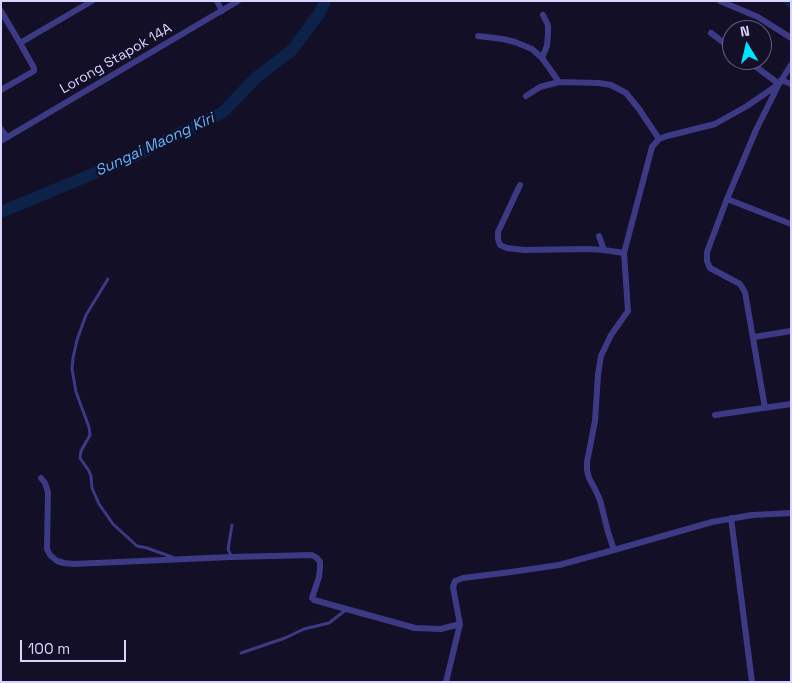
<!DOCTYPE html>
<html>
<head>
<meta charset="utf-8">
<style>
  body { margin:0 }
  #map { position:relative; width:792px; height:683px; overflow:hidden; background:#130f26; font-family:"Space Grotesk",sans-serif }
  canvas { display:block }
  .frame { position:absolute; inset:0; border:2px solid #d9d4ff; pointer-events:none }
  .north { position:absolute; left:722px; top:20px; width:50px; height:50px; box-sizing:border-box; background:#130f26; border:1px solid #625e7d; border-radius:50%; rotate:351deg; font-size:14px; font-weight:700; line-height:20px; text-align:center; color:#d9d4ff }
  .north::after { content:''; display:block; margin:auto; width:18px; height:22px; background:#00e5ff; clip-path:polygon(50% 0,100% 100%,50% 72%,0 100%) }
  .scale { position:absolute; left:20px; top:640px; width:106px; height:22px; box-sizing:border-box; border:2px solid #d9d4ff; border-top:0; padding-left:6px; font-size:15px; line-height:18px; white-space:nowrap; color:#d9d4ff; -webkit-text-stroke:4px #130f26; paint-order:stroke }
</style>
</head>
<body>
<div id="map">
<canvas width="792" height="683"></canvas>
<div class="frame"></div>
<div class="north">N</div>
<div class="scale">100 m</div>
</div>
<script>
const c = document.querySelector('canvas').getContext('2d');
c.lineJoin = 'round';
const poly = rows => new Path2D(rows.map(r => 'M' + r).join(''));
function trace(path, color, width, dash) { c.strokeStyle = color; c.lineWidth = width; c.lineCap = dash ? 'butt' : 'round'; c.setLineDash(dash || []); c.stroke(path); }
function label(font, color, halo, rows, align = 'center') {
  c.font = font + ' "Space Grotesk",sans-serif'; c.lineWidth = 4.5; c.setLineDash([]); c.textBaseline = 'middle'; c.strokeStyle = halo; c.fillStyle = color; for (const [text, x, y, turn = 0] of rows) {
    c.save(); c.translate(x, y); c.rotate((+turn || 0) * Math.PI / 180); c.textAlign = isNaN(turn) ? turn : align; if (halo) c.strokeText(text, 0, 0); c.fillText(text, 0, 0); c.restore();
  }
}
trace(poly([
  [790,1,791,1],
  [1,212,131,158,223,112,257,77,292,50,319,14,325,1]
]), '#0c2248', 12);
trace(poly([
  [108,279,86,315,77,340,73,358,72,369,76,392,89,427,90,435,81,451,80,458,89,471,91,476,92,488,99,504,113,524,137,546,147,548,172,557],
  [231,556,228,549,232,525],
  [241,653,285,638,304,629,329,623,347,609]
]), '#3d3a85', 3);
trace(poly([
  [217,1,222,11],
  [720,1,758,17,791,38],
  [1,11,20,43,34,68,34,71,1,90],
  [711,33,732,49],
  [478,36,503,39,515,42,532,49,542,58,559,82],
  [20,43,92,1],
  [542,58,547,46,548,34,548,25,543,15],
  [781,80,791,84],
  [526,96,540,87,559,82,599,83,611,85,626,93,639,109,659,139],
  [1,129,7,137],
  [1,141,238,1],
  [520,185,498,232,498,239,500,245,507,248,524,250,588,249,604,250,624,253],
  [727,199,756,130,779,84,747,60],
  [599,236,604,250],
  [754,337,791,331],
  [765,408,745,292,740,284,710,268,707,261,707,252,727,199,791,224],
  [715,415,791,404],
  [41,478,45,483,48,492,47,549,50,555,57,561,64,563,73,564,231,557,312,555,317,558,320,562,320,568,319,577,312,598,314,600,415,628,441,629,460,624],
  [731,518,752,682],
  [614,550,608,532,600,500,595,489,589,478,587,470,587,462,595,421,598,375,601,356,611,335,628,311,624,253,652,147,659,139,667,136,715,124,747,106,779,84,791,65],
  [446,682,460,624,453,587,455,581,463,578,511,572,559,565,614,550,712,522,752,515,791,513]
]), '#3d3a85', 6);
label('14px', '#d9d4ff', '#130f26', [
  ["Lorong Stapok 14A",116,59,-30]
]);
label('italic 15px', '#62b6ff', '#130f26', [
  ["Sungai Maong Kiri",155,145,-25]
]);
</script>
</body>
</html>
